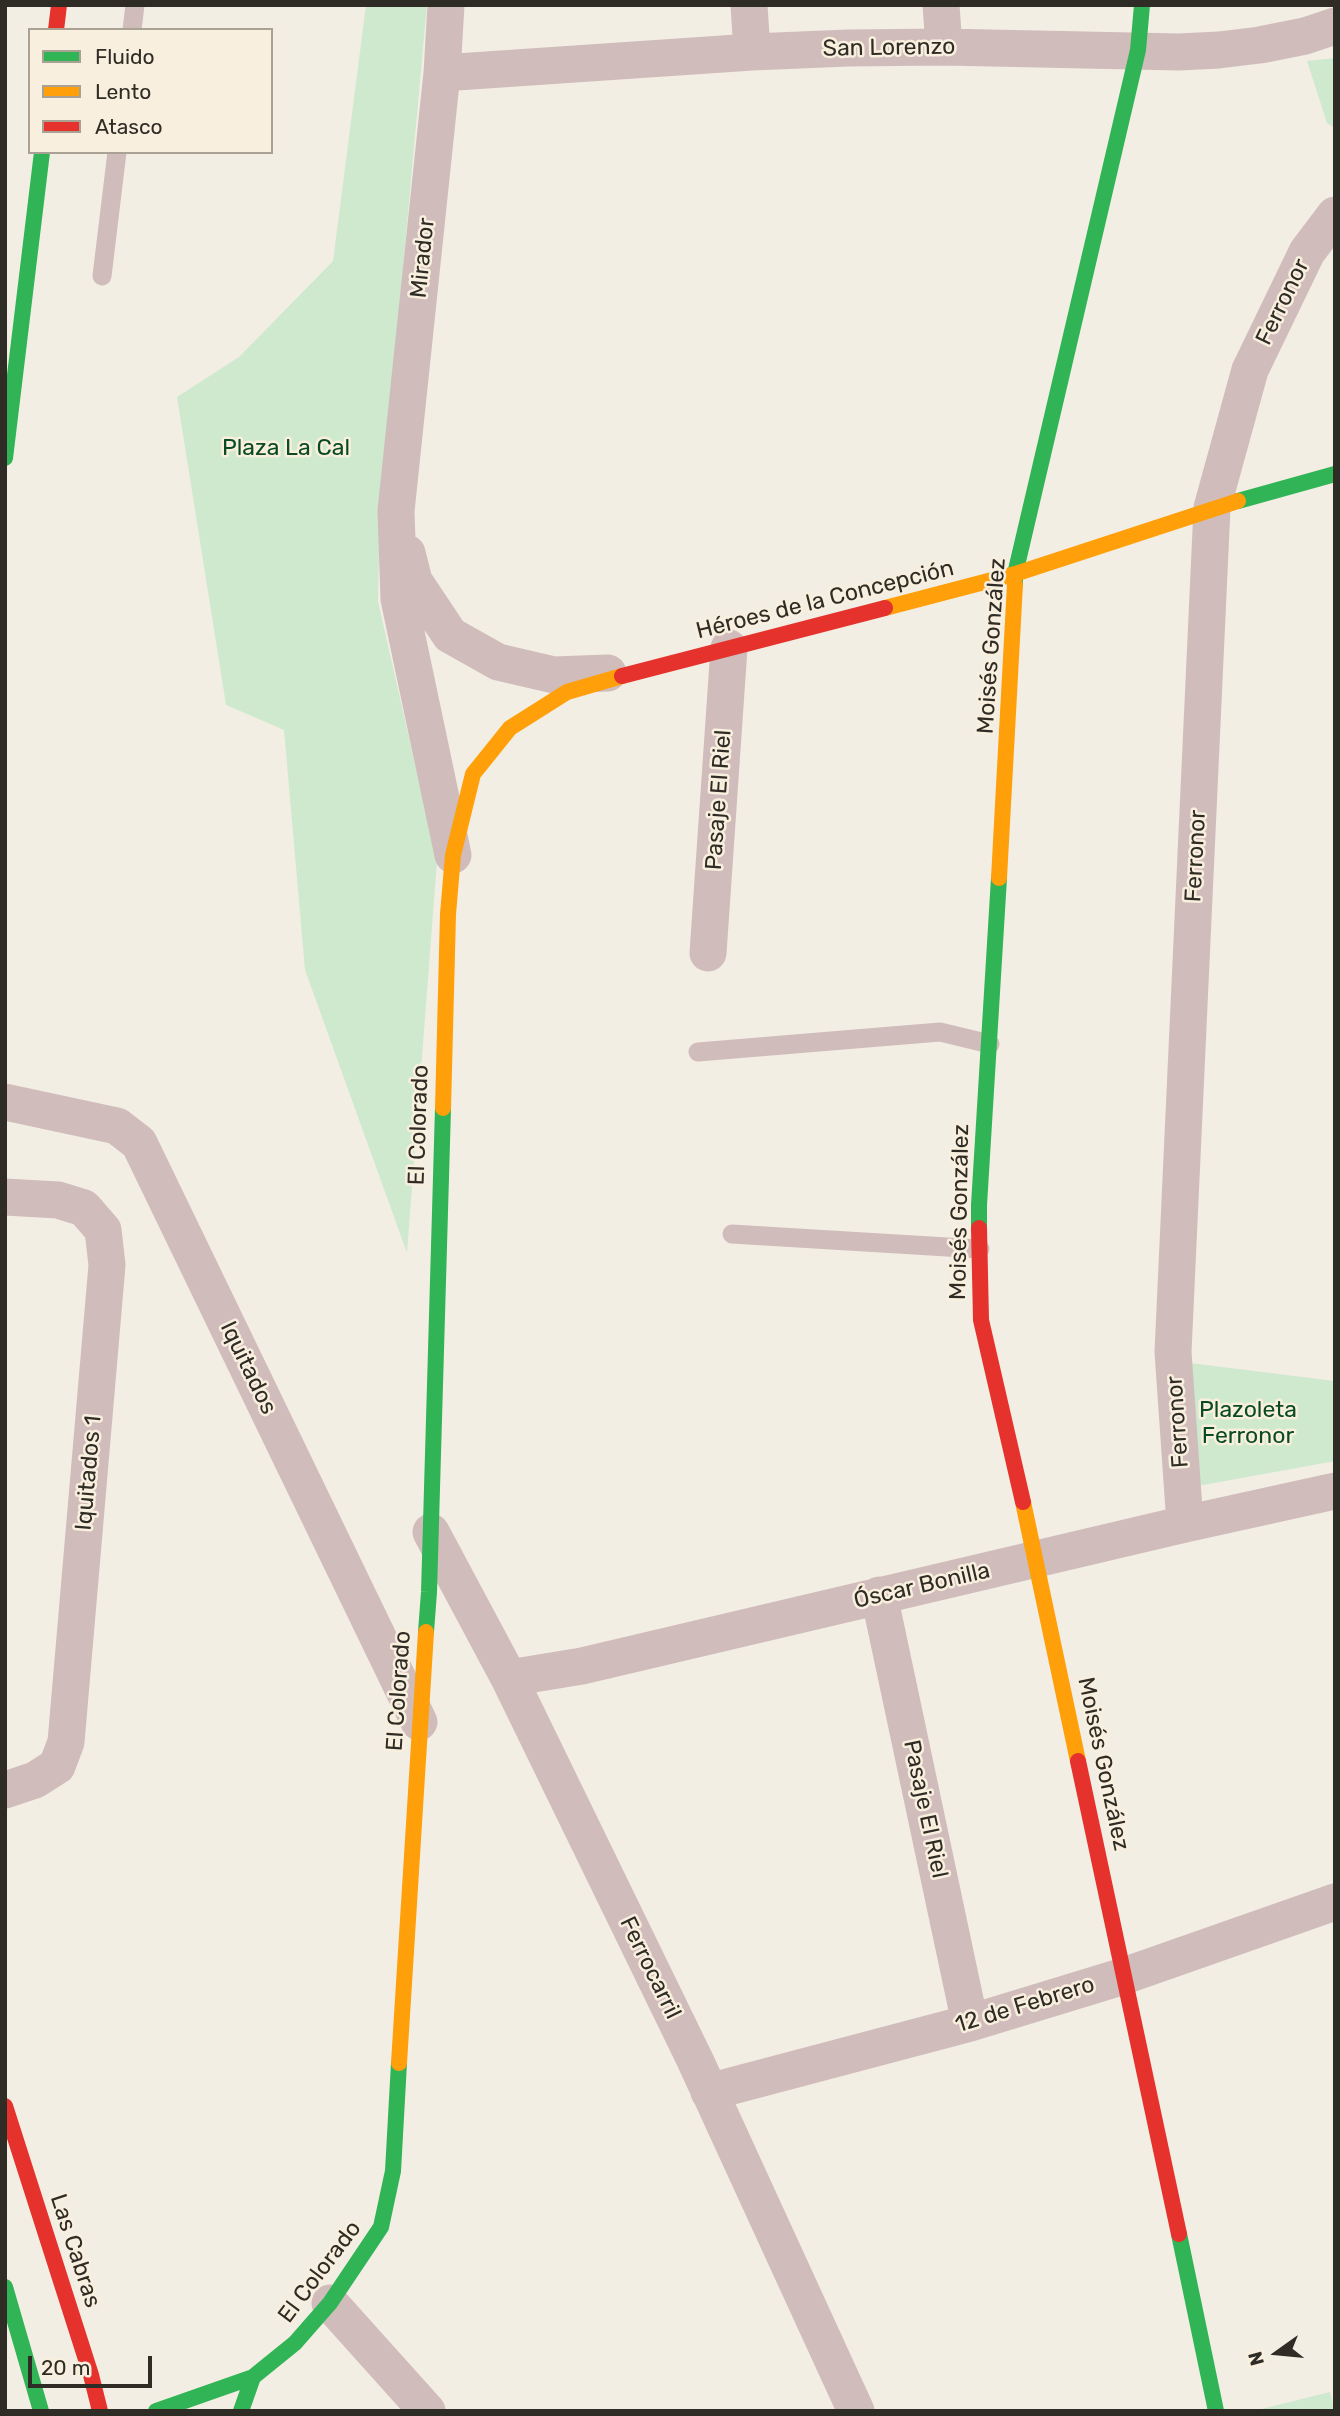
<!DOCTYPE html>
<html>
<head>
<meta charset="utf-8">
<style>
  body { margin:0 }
  #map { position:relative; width:1340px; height:2416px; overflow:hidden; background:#f3eee4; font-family:Rubik,sans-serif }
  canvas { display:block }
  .frame { position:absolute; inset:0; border:7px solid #2f2b25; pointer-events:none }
  .legend { position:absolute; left:28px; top:28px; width:245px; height:126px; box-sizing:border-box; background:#f9efde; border:2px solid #a8a194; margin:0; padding:9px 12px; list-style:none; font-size:21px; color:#2f2b25 }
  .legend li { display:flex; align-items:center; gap:14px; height:35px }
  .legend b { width:35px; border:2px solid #a8a194 }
  .north { position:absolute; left:1242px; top:2318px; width:70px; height:70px; -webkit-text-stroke:5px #f9efde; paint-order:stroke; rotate:255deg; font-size:19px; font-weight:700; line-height:28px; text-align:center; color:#2f2b25 }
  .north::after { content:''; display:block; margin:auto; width:24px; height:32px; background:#2f2b25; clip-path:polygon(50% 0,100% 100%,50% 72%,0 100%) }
  .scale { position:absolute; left:28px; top:2356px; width:124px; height:32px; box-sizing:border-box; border:4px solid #2f2b25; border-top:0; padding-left:9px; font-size:21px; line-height:24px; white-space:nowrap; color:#2f2b25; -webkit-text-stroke:5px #f9efde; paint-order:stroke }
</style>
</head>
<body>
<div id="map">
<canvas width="1340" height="2416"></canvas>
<div class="frame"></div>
<ul class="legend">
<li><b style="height:9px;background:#30b455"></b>Fluido</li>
<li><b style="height:9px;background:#ff9f0a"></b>Lento</li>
<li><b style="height:9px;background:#e5322d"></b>Atasco</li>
</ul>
<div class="north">N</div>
<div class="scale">20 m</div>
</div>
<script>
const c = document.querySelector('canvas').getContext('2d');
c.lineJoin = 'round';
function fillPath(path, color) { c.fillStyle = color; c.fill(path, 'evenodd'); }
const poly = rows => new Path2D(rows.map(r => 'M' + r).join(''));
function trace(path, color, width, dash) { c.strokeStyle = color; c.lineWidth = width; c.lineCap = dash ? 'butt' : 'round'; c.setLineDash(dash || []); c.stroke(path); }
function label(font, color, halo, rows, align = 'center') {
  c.font = font + ' Rubik,sans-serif'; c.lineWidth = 5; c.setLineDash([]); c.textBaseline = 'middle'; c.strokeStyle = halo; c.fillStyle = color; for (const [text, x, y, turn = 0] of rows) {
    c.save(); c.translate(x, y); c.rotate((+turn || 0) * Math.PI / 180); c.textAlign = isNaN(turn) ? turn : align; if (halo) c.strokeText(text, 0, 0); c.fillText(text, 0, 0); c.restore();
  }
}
fillPath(poly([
  [366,5,427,5,380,522,378,601,437,861,407,1253,305,970,284,730,226,705,177,397,239,357,333,261],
  [1335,58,1335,128,1327,123,1307,61],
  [1190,1363,1335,1381,1335,1461,1198,1486],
  [1330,2392,1335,2411,1253,2411]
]), '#cfe9cf');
trace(poly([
  [132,30,135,5],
  [102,276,117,152],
  [698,1052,940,1032,990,1044],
  [732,1234,980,1249]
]), '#d1bcbc', 19);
trace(poly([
  [446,5,442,73,396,511,399,599,453,855],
  [749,5,752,52],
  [941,5,944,47],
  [442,73,752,52,848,48,944,47,1179,52,1219,50,1260,45,1305,36,1335,26],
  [407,553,414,581,450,635,498,662,554,675,608,673],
  [708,953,729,648],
  [5,1102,117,1126,139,1143,419,1722],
  [5,1197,58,1200,84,1208,103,1230,107,1265,66,1742,57,1766,35,1780,5,1790],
  [1185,1524,1173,1352,1212,508,1250,370,1307,252,1335,215],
  [431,1532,509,1678,695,2060,856,2411],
  [879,1595,970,2023],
  [509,1678,582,1666,1185,1524,1335,1491],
  [709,2092,970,2023,1124,1976,1335,1902],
  [330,2303,427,2411]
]), '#d1bcbc', 37);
trace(poly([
  [5,458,42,152],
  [1238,501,1335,474],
  [1015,584,1015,574,1138,50,1142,5],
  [979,1228,979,1205,999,878],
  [426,1632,429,1592,443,1108],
  [1179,2234,1216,2411],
  [5,2287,41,2411],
  [156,2411,253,2377,295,2343,330,2303,381,2227,393,2171,399,2063],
  [241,2411,253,2377]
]), '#30b455', 16);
trace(poly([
  [885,608,1015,574,1238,501],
  [999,878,1015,584],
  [443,1108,448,914,453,855,473,774,510,728,567,692,622,676],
  [1023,1502,1078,1761],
  [399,2063,426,1632]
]), '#ff9f0a', 16);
trace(poly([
  [56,30,59,5],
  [622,676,885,608],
  [979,1228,981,1320,1023,1502],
  [1078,1761,1179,2234],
  [5,2106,91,2375,100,2411]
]), '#e5322d', 16);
label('23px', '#2f2b25', '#f9efde', [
  ["San Lorenzo",889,48,-1],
  ["Mirador",423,258,-84],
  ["Ferronor",1283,302,-64],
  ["Héroes de la Concepción",825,600,-14],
  ["Moisés González",992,646,-86],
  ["Pasaje El Riel",719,800,-86],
  ["Ferronor",1196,856,-87],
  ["El Colorado",419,1125,-88],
  ["Moisés González",960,1212,-89],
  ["Iquitados",248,1368,64],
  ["Ferronor",1178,1422,-94],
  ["Iquitados 1",89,1473,-85],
  ["Óscar Bonilla",922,1586,-13],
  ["El Colorado",399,1691,-86],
  ["Moisés González",1103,1764,78],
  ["Pasaje El Riel",925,1809,78],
  ["Ferrocarril",650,1968,64],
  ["12 de Febrero",1025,2005,-17],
  ["Las Cabras",75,2251,72],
  ["El Colorado",320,2272,-53]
]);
label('23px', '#084b24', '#f9efde', [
  ["Plaza La Cal",286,448],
  ["Plazoleta",1248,1410],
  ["Ferronor",1248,1436]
]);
</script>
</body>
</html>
